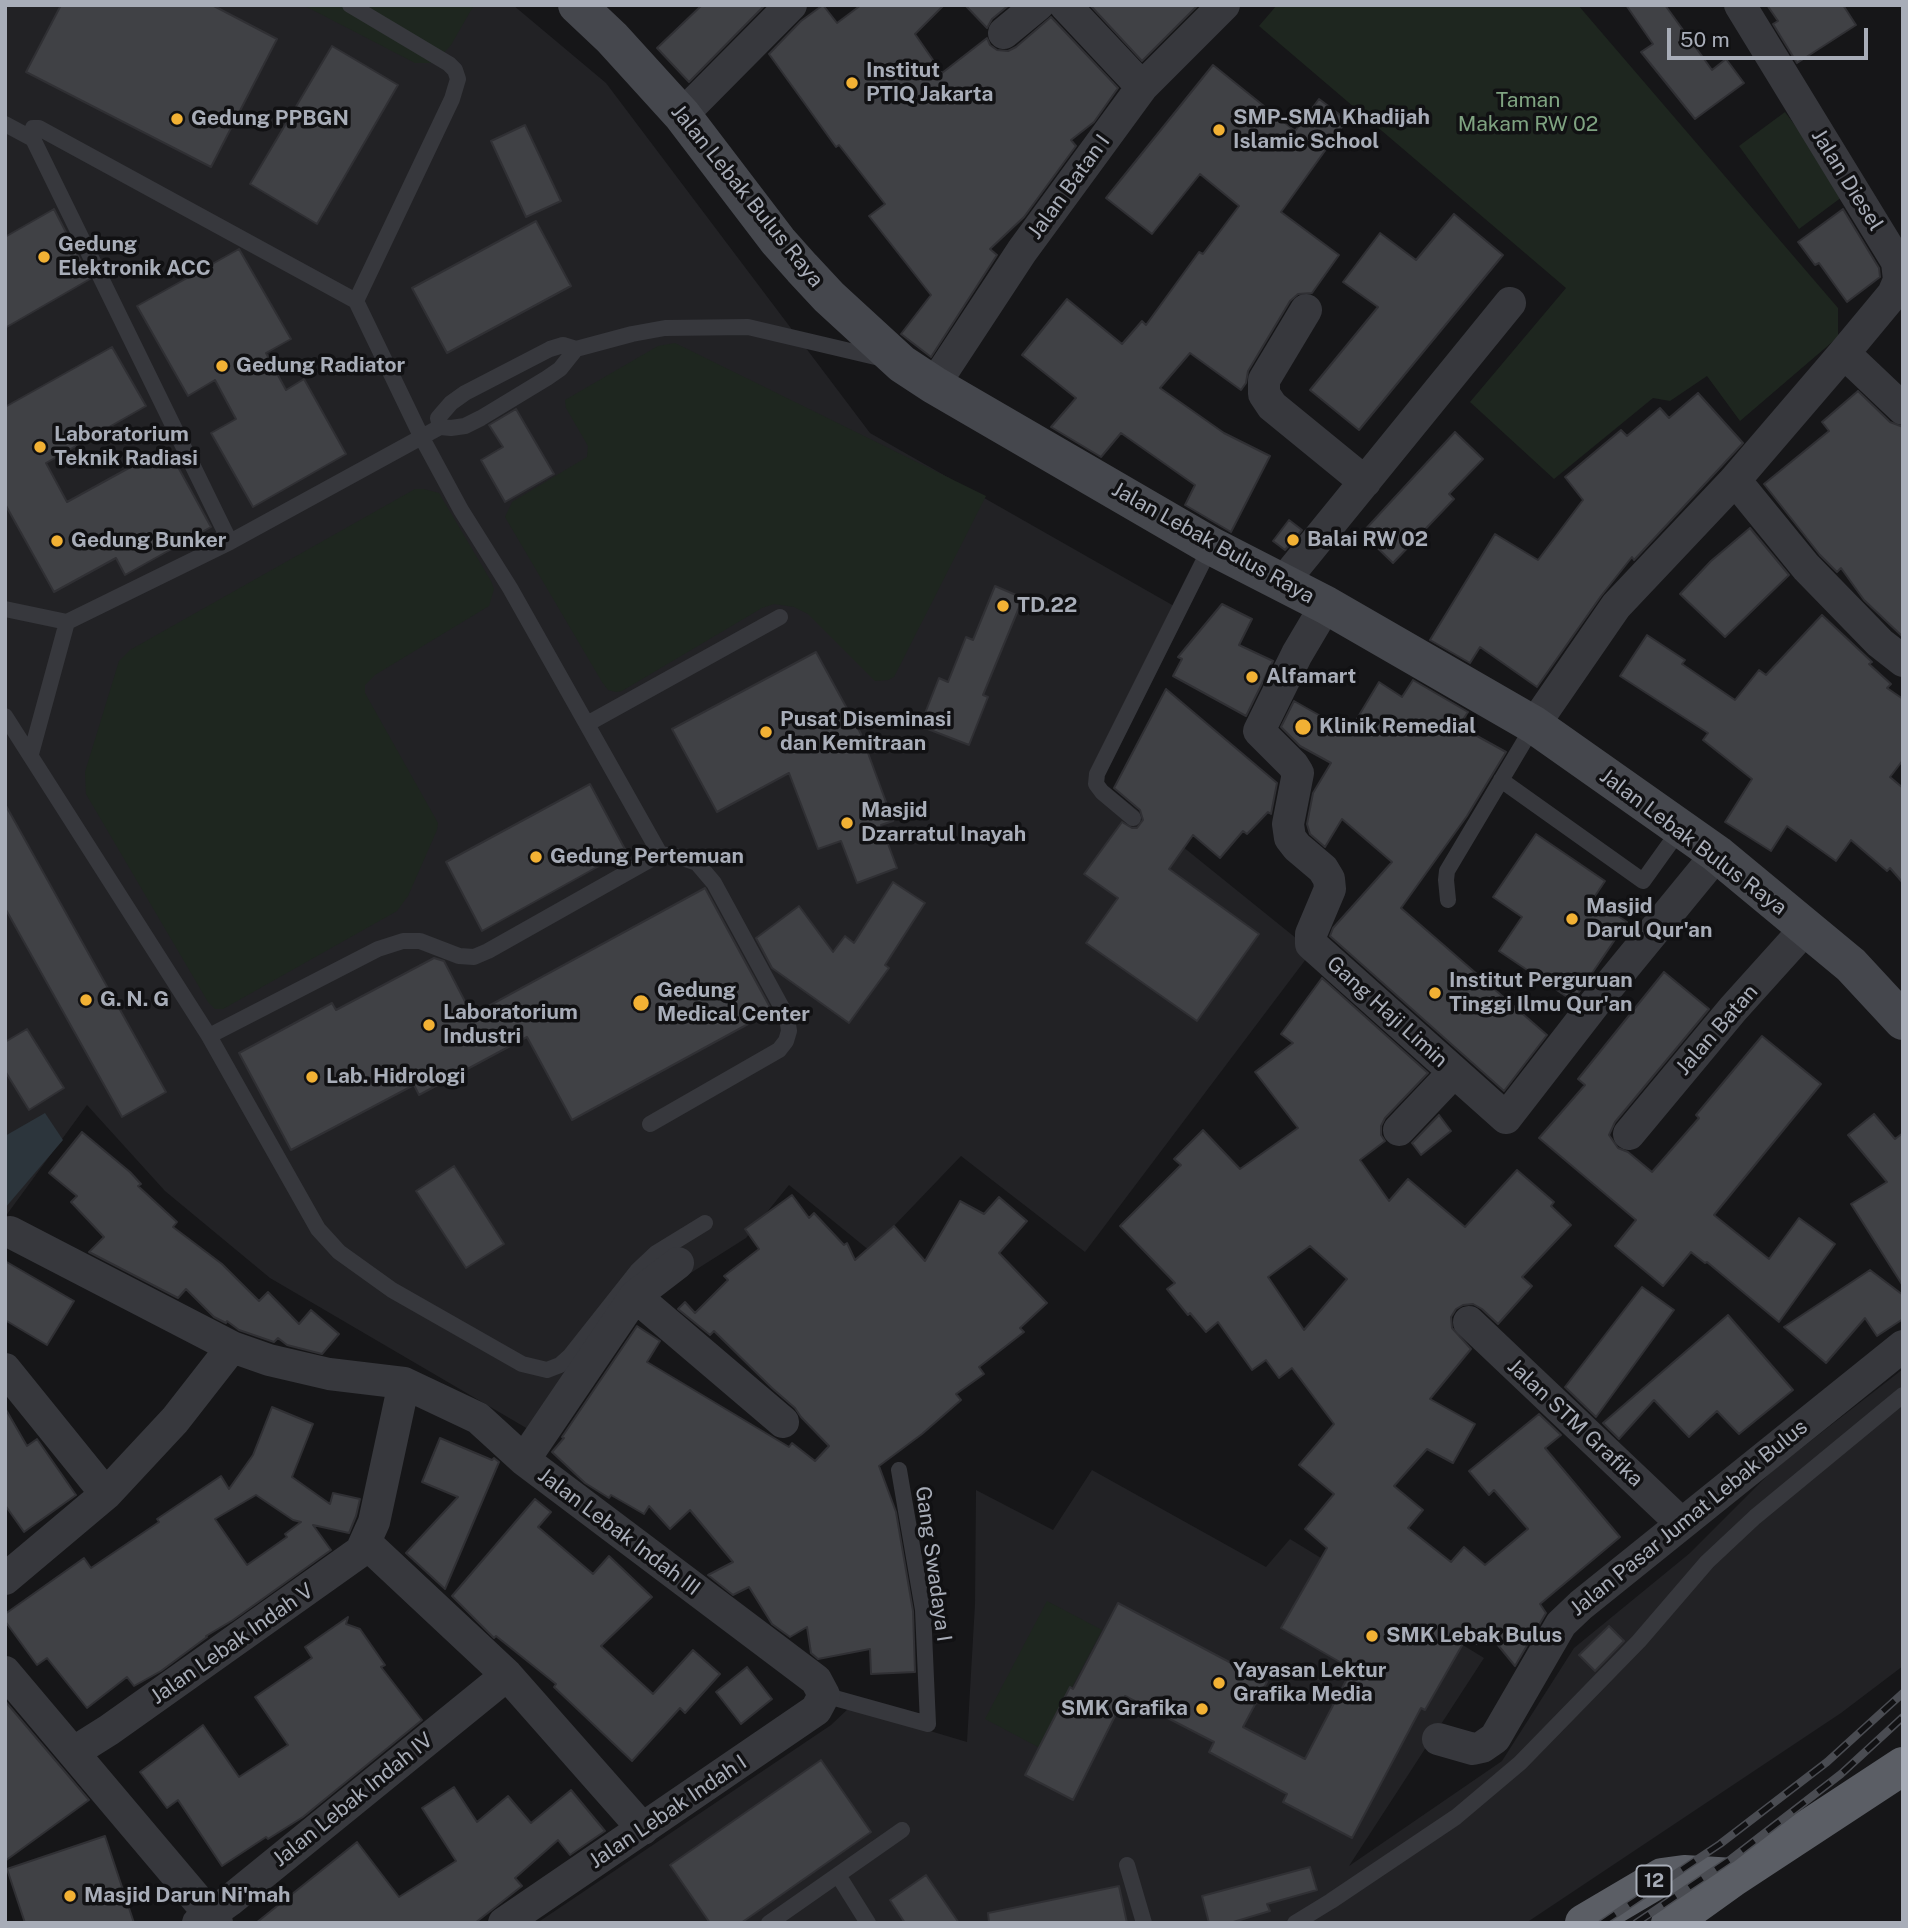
<!DOCTYPE html>
<html>
<head>
<meta charset="utf-8">
<style>
  body { margin:0 }
  #map { position:relative; width:1908px; height:1928px; overflow:hidden; background:#161618; font-family:"Public Sans",sans-serif }
  canvas { display:block }
  .frame { position:absolute; inset:0; border:7px solid #a8adb8; pointer-events:none }
  .scale { position:absolute; left:1667px; top:28px; width:201px; height:32px; box-sizing:border-box; border:4px solid #a8adb8; border-top:0; padding-left:9px; font-size:21px; line-height:24px; white-space:nowrap; color:#a8adb8; -webkit-text-stroke:5px #111113; paint-order:stroke }
</style>
</head>
<body>
<div id="map">
<canvas width="1908" height="1928"></canvas>
<div class="frame"></div>
<div class="scale">50 m</div>
</div>
<script>
const c = document.querySelector('canvas').getContext('2d');
c.lineJoin = 'round';
function fillPath(path, color) { c.fillStyle = color; c.fill(path, 'evenodd'); }
const poly = rows => new Path2D(rows.map(r => 'M' + r).join(''));
function trace(path, color, width, dash) { c.strokeStyle = color; c.lineWidth = width; c.lineCap = dash ? 'butt' : 'round'; c.setLineDash(dash || []); c.stroke(path); }
function label(font, color, halo, rows, align = 'center') {
  c.font = font + ' "Public Sans",sans-serif'; c.lineWidth = 7; c.setLineDash([]); c.textBaseline = 'middle'; c.strokeStyle = halo; c.fillStyle = color; for (const [text, x, y, turn = 0] of rows) {
    c.save(); c.translate(x, y); c.rotate((+turn || 0) * Math.PI / 180); c.textAlign = isNaN(turn) ? turn : align; if (halo) c.strokeText(text, 0, 0); c.fillText(text, 0, 0); c.restore();
  }
}
fillPath(poly([
  [5,5,513,5,606,83,870,433,1181,610,1094,775,1312,951,1085,1252,961,1156,870,1251,789,1185,746,1238,607,1326,528,1429,270,1278,165,1191,87,1105,5,1217],
  [1903,1369,1903,1666,1841,1713,1526,1923,537,1923,831,1725,850,1707,967,1742,975,1604,976,1490,1053,1530,1092,1470,1266,1567,1290,1539,1484,1658,1349,1866,1502,1761,1574,1648,1690,1553,1772,1471]
]), '#222225');
fillPath(poly([
  [303,5,474,5,451,45,438,59,430,63,415,63],
  [1277,5,1578,5,1838,308,1838,337,1740,421,1707,376,1670,401,1653,398,1554,479,1470,402,1566,288,1259,26],
  [1785,112,1846,194,1799,229,1739,146],
  [675,343,986,496,894,677,888,680,875,681,808,614,794,607,774,604,762,608,622,691,616,692,608,690,602,682,505,517,512,502,587,457,588,446,566,408,565,400,658,346],
  [415,489,424,489,439,493,491,581,494,589,489,606,375,675,365,685,365,693,438,823,437,830,408,896,397,911,223,1009,215,1009,208,1002,86,794,85,772,119,661,130,650],
  [1047,1601,1102,1630,1040,1748,985,1719]
]), '#1e261f');
fillPath(poly([
  [45,1113,63,1140,5,1208,5,1136]
]), '#2c353c');
const building = poly([
  [61,5,212,5,277,39,211,167,26,72,61,5],
  [702,5,765,5,689,82,657,48,702,5],
  [823,5,837,23,861,5,944,5,915,34,942,73,987,38,990,45,997,50,1008,51,1016,47,1051,17,1118,88,1094,122,1071,140,1076,146,1024,217,990,249,997,255,931,357,901,334,931,295,869,216,885,204,839,145,836,147,769,54,801,21,823,5],
  [965,5,1009,5,992,19,987,28,965,5],
  [1090,5,1198,5,1142,61,1090,5],
  [1626,5,1665,5,1712,70,1726,59,1744,83,1695,119,1641,52,1653,44,1626,5],
  [1767,5,1843,5,1856,25,1797,63,1773,24,1778,21,1767,5],
  [332,46,398,85,317,224,250,184,332,46],
  [1213,65,1295,131,1319,99,1347,120,1281,212,1339,255,1312,293,1298,294,1290,301,1248,371,1246,383,1241,390,1190,353,1160,388,1224,433,1270,456,1231,532,1185,505,1195,485,1121,433,1101,457,1051,427,1076,398,1022,355,1067,299,1122,344,1142,321,1146,325,1199,252,1203,254,1239,206,1200,174,1152,234,1106,198,1213,65],
  [525,125,561,201,526,217,491,141,525,125],
  [54,209,90,279,5,328,5,237,54,209],
  [1843,209,1879,268,1880,277,1847,302,1819,263,1815,265,1798,242,1843,209],
  [1454,214,1503,255,1359,430,1310,390,1378,307,1343,282,1380,233,1416,260,1454,214],
  [536,221,571,286,447,353,412,288,536,221],
  [239,249,291,339,266,353,286,390,304,379,346,454,253,507,211,433,236,419,215,380,188,396,137,306,239,249],
  [112,347,146,406,46,463,67,502,167,447,211,527,125,575,116,558,54,592,5,504,5,407,112,347],
  [1858,391,1890,422,1903,427,1903,637,1864,600,1841,568,1837,572,1820,555,1764,484,1829,431,1822,422,1858,391],
  [1698,393,1743,443,1634,560,1632,557,1601,596,1537,687,1480,647,1470,663,1430,640,1495,534,1538,560,1583,500,1565,477,1621,430,1627,436,1660,408,1669,418,1698,393],
  [516,409,554,474,505,502,481,460,503,447,489,425,516,409],
  [1455,432,1483,459,1449,494,1454,499,1393,563,1362,533,1455,432],
  [1289,520,1302,530,1285,550,1273,541,1289,520],
  [1750,528,1789,575,1725,637,1680,594,1711,561,1750,528],
  [995,586,1023,598,983,695,988,697,969,745,920,726,939,678,948,682,966,637,973,640,995,586],
  [1222,604,1252,619,1239,645,1273,661,1246,716,1173,676,1182,659,1178,657,1222,604],
  [1822,615,1872,662,1869,664,1891,684,1887,688,1903,699,1903,760,1890,777,1903,788,1903,883,1890,868,1887,871,1851,840,1836,861,1787,826,1771,851,1725,822,1752,779,1703,740,1708,733,1620,676,1647,635,1685,660,1682,664,1735,700,1759,670,1766,675,1822,615],
  [816,652,861,734,893,821,881,825,897,868,857,883,841,841,818,849,789,773,717,812,672,729,816,652],
  [1413,680,1468,712,1459,726,1506,752,1467,816,1401,908,1547,1035,1504,1091,1330,936,1333,928,1392,862,1342,819,1325,847,1310,834,1307,824,1313,793,1331,763,1300,746,1281,727,1294,701,1349,732,1379,682,1402,697,1413,680],
  [1166,689,1277,783,1271,814,1268,812,1247,834,1243,831,1220,858,1193,835,1169,869,1259,934,1197,1021,1086,943,1118,898,1084,874,1122,822,1132,828,1137,828,1143,820,1140,810,1114,788,1166,689],
  [590,784,626,851,482,931,446,862,590,784],
  [5,804,166,1092,122,1117,5,908,5,804],
  [1536,834,1605,881,1593,899,1627,922,1573,1001,1499,951,1522,917,1493,897,1536,834],
  [893,882,925,903,885,965,889,968,849,1023,772,968,756,938,799,906,833,952,845,936,854,943,893,882],
  [705,888,772,1011,572,1120,527,1037,419,1095,414,1085,291,1150,239,1053,332,1003,336,1010,434,958,444,961,472,1015,705,888],
  [1664,972,1709,1009,1615,1122,1609,1135,1618,1148,1628,1152,1652,1172,1699,1118,1696,1115,1762,1036,1821,1084,1714,1215,1769,1259,1799,1218,1835,1244,1779,1322,1707,1262,1705,1263,1691,1252,1663,1286,1615,1246,1636,1220,1539,1138,1585,1085,1578,1079,1664,972],
  [1322,978,1428,1073,1385,1118,1381,1126,1381,1135,1385,1141,1360,1160,1389,1201,1408,1179,1465,1227,1517,1170,1554,1202,1551,1206,1571,1225,1522,1277,1532,1286,1498,1324,1482,1309,1473,1304,1463,1305,1456,1309,1451,1317,1452,1328,1471,1349,1430,1399,1475,1424,1453,1463,1427,1449,1394,1486,1423,1510,1408,1528,1451,1562,1464,1547,1485,1565,1528,1529,1494,1490,1489,1495,1469,1471,1539,1414,1561,1435,1545,1448,1620,1537,1540,1604,1546,1613,1515,1666,1488,1633,1477,1644,1468,1635,1425,1710,1421,1708,1352,1838,1283,1802,1287,1794,1209,1752,1214,1742,1125,1696,1073,1800,1025,1775,1070,1687,1073,1689,1118,1603,1267,1682,1243,1727,1305,1759,1352,1669,1281,1628,1327,1548,1305,1529,1334,1494,1299,1465,1334,1424,1292,1368,1279,1378,1266,1360,1252,1370,1218,1322,1206,1332,1190,1313,1188,1315,1167,1289,1175,1283,1120,1226,1181,1165,1174,1159,1203,1130,1240,1169,1298,1128,1255,1072,1293,1043,1281,1034,1322,978],
  [1310,1246,1347,1279,1304,1330,1268,1277,1310,1246],
  [27,1029,64,1088,29,1110,5,1071,5,1042,27,1029],
  [1874,1114,1895,1139,1903,1133,1903,1286,1851,1204,1887,1182,1848,1135,1874,1114],
  [1439,1115,1451,1131,1421,1155,1412,1143,1439,1115],
  [82,1132,130,1172,141,1184,138,1186,177,1222,173,1227,222,1264,259,1301,268,1292,299,1324,311,1310,339,1334,322,1354,287,1345,278,1338,274,1342,239,1330,227,1321,226,1323,214,1317,186,1289,178,1298,89,1252,104,1237,71,1202,77,1196,49,1173,82,1132],
  [454,1166,504,1244,466,1268,416,1191,454,1166],
  [792,1195,809,1218,814,1213,844,1245,847,1243,855,1260,894,1226,925,1261,960,1201,984,1214,999,1197,1027,1221,999,1253,1047,1303,1020,1328,1024,1332,979,1367,984,1374,956,1394,961,1400,922,1434,879,1466,896,1512,913,1611,915,1672,871,1674,870,1649,818,1659,811,1653,807,1627,790,1637,772,1624,749,1587,733,1595,708,1575,733,1562,690,1510,670,1529,649,1506,644,1514,611,1495,609,1498,585,1483,552,1452,564,1438,562,1437,637,1326,660,1341,647,1362,789,1447,792,1443,815,1461,829,1446,801,1417,795,1408,772,1388,714,1331,710,1335,678,1309,685,1302,695,1313,728,1280,724,1276,759,1249,745,1229,792,1195],
  [5,1261,74,1301,47,1345,5,1320,5,1261],
  [1870,1270,1903,1295,1903,1319,1877,1336,1865,1318,1826,1363,1784,1327,1870,1270],
  [1642,1287,1674,1310,1596,1417,1565,1387,1642,1287],
  [1728,1315,1793,1390,1739,1434,1717,1411,1689,1437,1654,1400,1619,1439,1603,1423,1728,1315],
  [272,1407,313,1424,292,1477,330,1504,333,1493,360,1499,356,1516,349,1533,313,1525,331,1550,233,1620,206,1636,207,1637,161,1671,134,1686,127,1677,87,1708,47,1658,37,1665,5,1621,5,1614,84,1558,91,1568,159,1522,157,1519,221,1476,229,1489,253,1455,272,1407],
  [256,1495,293,1520,301,1522,285,1534,287,1537,247,1565,215,1519,256,1495],
  [5,1408,27,1446,37,1439,76,1495,24,1532,5,1505,5,1408],
  [440,1438,492,1460,494,1458,499,1462,445,1589,406,1553,458,1497,422,1482,440,1438],
  [535,1499,551,1512,538,1527,593,1574,609,1556,652,1597,601,1646,653,1694,693,1650,720,1674,685,1713,680,1708,632,1761,554,1687,556,1684,496,1636,494,1638,452,1596,535,1499],
  [348,1617,346,1624,360,1629,385,1665,381,1667,422,1720,303,1817,268,1839,266,1837,222,1866,178,1800,167,1808,140,1772,203,1725,239,1777,288,1745,255,1697,312,1658,305,1647,348,1617],
  [1609,1626,1624,1641,1595,1671,1579,1655,1609,1626],
  [747,1667,772,1699,741,1724,716,1692,747,1667],
  [5,1701,89,1800,5,1861,5,1701],
  [821,1760,871,1832,741,1923,710,1923,670,1865,821,1760],
  [454,1787,477,1822,508,1796,531,1823,571,1790,605,1831,570,1855,558,1840,515,1878,522,1886,475,1923,256,1923,357,1842,399,1897,456,1861,422,1808,454,1787],
  [105,1836,134,1923,25,1923,7,1869,105,1836],
  [1310,1867,1317,1890,1267,1904,1270,1911,1230,1923,1209,1923,1202,1896,1310,1867],
  [926,1875,959,1923,905,1923,890,1900,926,1875],
  [1119,1886,1127,1923,989,1923,988,1913,1119,1886]
]);
fillPath(building, '#404145');
trace(building, '#303034', 2);
trace(poly([
  [350,5,449,64,455,70,458,79,452,99,356,301],
  [5,124,33,139],
  [440,427,438,418,451,403,465,393,550,349,563,345,576,349,632,334,665,328,748,327,884,359],
  [230,542,33,139,31,134,33,128,39,128,356,301,422,438,461,510,510,588,660,854],
  [5,609,67,622,230,542,440,427,451,428,465,426,481,418,547,378,560,369,576,349],
  [5,716,209,1036,318,1229,339,1252,392,1290,522,1364,547,1370,560,1365,570,1356,638,1270,656,1253,705,1223],
  [587,724,780,617],
  [31,754,67,622],
  [1501,780,1643,881,1681,828],
  [1133,818,1102,792,1096,784,1097,774,1211,546],
  [1448,900,1446,880,1447,871,1534,725],
  [209,1036,378,949,403,941,420,941,459,956,474,957,488,951,660,854,679,857,697,863,714,883,787,1017,789,1031,786,1041,779,1050,650,1124],
  [824,1695,928,1724,923,1610,899,1470],
  [1127,1865,1144,1923],
  [838,1875,868,1923],
  [769,1923,902,1830],
  [1295,1923,1331,1901,1456,1817,1520,1763,1639,1641,1707,1562,1755,1517,1903,1395]
]), '#37383d', 16);
trace(poly([
  [1065,5,1142,87],
  [1004,33,1038,5],
  [682,115,791,5],
  [1306,310,1264,380,1264,394,1272,406,1365,482],
  [1844,353,1903,409],
  [934,385,1022,251,1142,87,1224,5],
  [1735,480,1806,567,1880,643,1903,661],
  [1283,582,1510,303],
  [1326,605,1297,654,1259,731,1293,765,1298,773,1288,824,1290,838,1297,847,1323,869,1329,879,1330,889,1311,934,1311,944,1506,1118,1599,998,1717,854],
  [1534,725,1616,606,1735,480,1844,353,1893,294,1899,280,1897,262,1740,5],
  [1399,1130,1454,1072],
  [1629,1134,1733,1009,1806,928],
  [10,1232,232,1347,269,1360,329,1374,404,1383,478,1418,524,1460,816,1680,824,1695,816,1710,504,1923],
  [635,1296,783,1422],
  [1469,1322,1681,1523],
  [5,1369,106,1494],
  [524,1460,635,1296,678,1263],
  [366,1543,507,1675,643,1829],
  [5,1579,106,1494,175,1420,232,1347],
  [5,1672,217,1923],
  [1438,1739,1473,1749,1482,1747,1495,1738,1561,1624,1581,1605,1903,1346],
  [74,1752,109,1730,361,1551,374,1522,404,1383],
  [198,1923,229,1901,507,1675]
]), '#37383d', 32);
trace(poly([
  [577,5,612,38,682,115,778,241,802,268,829,297,902,364,934,385,1211,546,1326,605,1534,725,1717,854,1851,965,1903,1021]
]), '#45474d', 38);
trace(poly([
  [1584,1923,1662,1877,1684,1874,1734,1877],
  [1670,1923,1734,1877,1903,1766]
]), '#5b5e65', 38);
const rail = poly([
  [1602,1923,1720,1844,1827,1762,1903,1693],
  [1636,1923,1731,1859,1841,1774,1903,1717]
]);
trace(rail, '#4a4c52', 8);
trace(rail, '#111113', 5, [16]);
for (const [x, y, r, color] of [
  [852,83,7,"#f2b134"],
  [177,119,7,"#f2b134"],
  [1219,130,7,"#f2b134"],
  [44,257,7,"#f2b134"],
  [222,366,7,"#f2b134"],
  [40,447,7,"#f2b134"],
  [1293,540,7,"#f2b134"],
  [57,541,7,"#f2b134"],
  [1003,606,7,"#f2b134"],
  [1252,677,7,"#f2b134"],
  [1303,727,9,"#f2b134"],
  [766,732,7,"#f2b134"],
  [847,823,7,"#f2b134"],
  [536,857,7,"#f2b134"],
  [1572,919,7,"#f2b134"],
  [1435,993,7,"#f2b134"],
  [86,1000,7,"#f2b134"],
  [641,1003,9,"#f2b134"],
  [429,1025,7,"#f2b134"],
  [312,1077,7,"#f2b134"],
  [1372,1636,7,"#f2b134"],
  [1219,1683,7,"#f2b134"],
  [1202,1709,7,"#f2b134"],
  [70,1896,7,"#f2b134"]
]) { const dot = new Path2D(); dot.arc(x, y, r, 0, 2 * Math.PI); c.fillStyle = color; c.fill(dot); trace(dot, '#111113', 2.5); }
for (const [x, y, w] of [
  [1654,1881,35]
]) { const box = new Path2D(); box.roundRect(x - w / 2, y - 15.5, w, 31, 5); c.fillStyle = '#111113'; c.fill(box); trace(box, '#a8adb8', 2); }
label('bold 19px', '#a8adb8', null, [
  ["12",1654,1881]
]);
label('bold 21px', '#a8adb8', '#111113', [
  ["Institut",866,71],
  ["PTIQ Jakarta",866,95],
  ["SMP-SMA Khadijah",1233,118],
  ["Islamic School",1233,142],
  ["Gedung PPBGN",191,119],
  ["Gedung",58,245],
  ["Elektronik ACC",58,269],
  ["Gedung Radiator",236,366],
  ["Laboratorium",54,435],
  ["Teknik Radiasi",54,459],
  ["Balai RW 02",1307,540],
  ["Gedung Bunker",71,541],
  ["TD.22",1017,606],
  ["Alfamart",1266,677],
  ["Pusat Diseminasi",780,720],
  ["dan Kemitraan",780,744],
  ["Klinik Remedial",1319,727],
  ["Masjid",861,811],
  ["Dzarratul Inayah",861,835],
  ["Gedung Pertemuan",550,857],
  ["Masjid",1586,907],
  ["Darul Qur'an",1586,931],
  ["Institut Perguruan",1449,981],
  ["Tinggi Ilmu Qur'an",1449,1005],
  ["Gedung",657,991],
  ["Medical Center",657,1015],
  ["G. N. G",100,1000],
  ["Laboratorium",443,1013],
  ["Industri",443,1037],
  ["Lab. Hidrologi",326,1077],
  ["SMK Lebak Bulus",1386,1636],
  ["Yayasan Lektur",1233,1671],
  ["Grafika Media",1233,1695],
  ["SMK Grafika",1188,1709,"right"],
  ["Masjid Darun Ni'mah",84,1896]
], 'left');
label('21px', '#7fa381', '#111113', [
  ["Taman",1528,101],
  ["Makam RW 02",1528,125]
]);
label('21px', '#a8adb8', '#111113', [
  ["Jalan Diesel",1847,180,58],
  ["Jalan Batan I",1069,187,-54],
  ["Jalan Lebak Bulus Raya",747,196,51],
  ["Jalan Lebak Bulus Raya",1213,543,29],
  ["Jalan Lebak Bulus Raya",1693,842,37],
  ["Gang Haji Limin",1387,1012,42],
  ["Jalan Batan",1717,1030,-49],
  ["Jalan STM Grafika",1575,1423,43],
  ["Jalan Pasar Jumat Lebak Bulus",1689,1518,-39],
  ["Jalan Lebak Indah III",619,1532,37],
  ["Gang Swadaya I",933,1564,82],
  ["Jalan Lebak Indah V",232,1644,-35],
  ["Jalan Lebak Indah IV",353,1800,-39],
  ["Jalan Lebak Indah I",668,1812,-34]
]);
</script>
</body>
</html>
